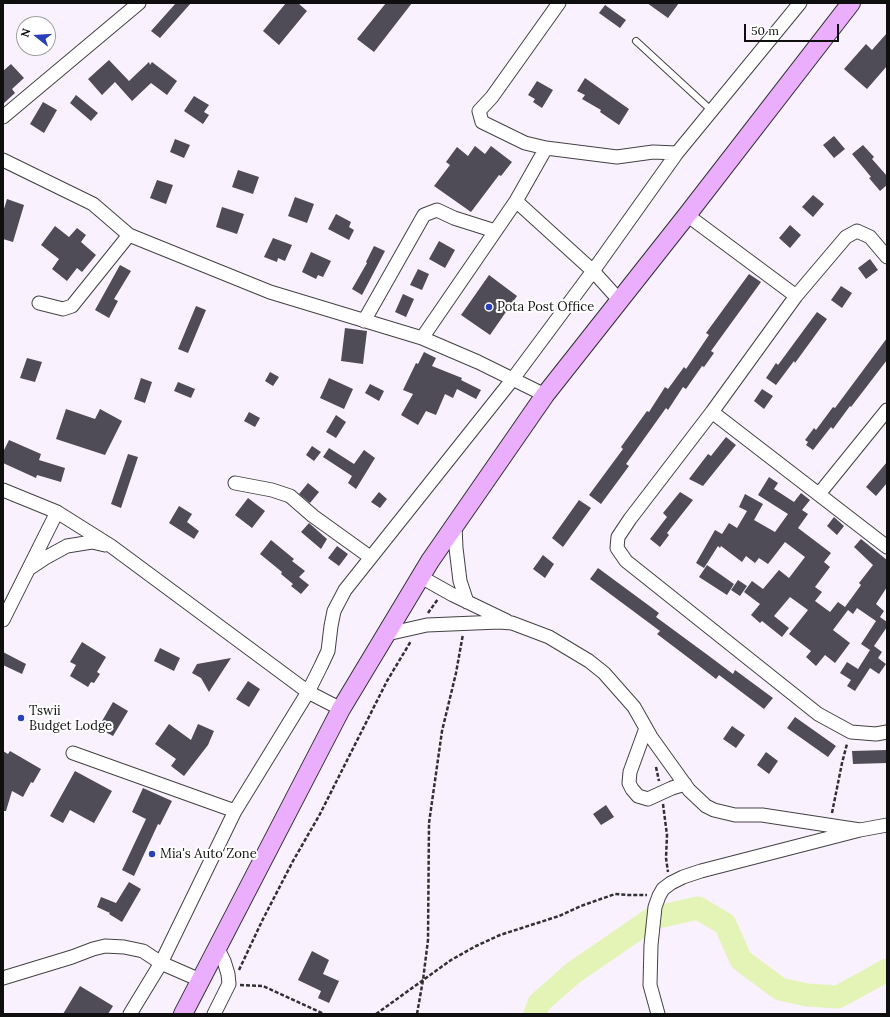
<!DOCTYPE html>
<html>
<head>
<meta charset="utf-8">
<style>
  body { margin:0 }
  #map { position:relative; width:890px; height:1017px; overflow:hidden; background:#faf1ff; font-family:Lora,serif }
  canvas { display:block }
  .frame { position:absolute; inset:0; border:4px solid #0f0f0f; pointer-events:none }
  .north { position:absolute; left:16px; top:16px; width:40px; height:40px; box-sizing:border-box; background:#fff; border:1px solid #9f9f9f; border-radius:50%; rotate:287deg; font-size:11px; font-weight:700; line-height:16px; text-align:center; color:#0f0f0f }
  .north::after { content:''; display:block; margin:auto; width:14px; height:18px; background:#2a40bb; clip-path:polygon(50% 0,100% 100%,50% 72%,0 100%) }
  .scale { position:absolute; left:744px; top:24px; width:95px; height:18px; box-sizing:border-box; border:2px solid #0f0f0f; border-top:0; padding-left:5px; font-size:12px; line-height:14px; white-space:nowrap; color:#0f0f0f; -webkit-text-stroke:3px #fff; paint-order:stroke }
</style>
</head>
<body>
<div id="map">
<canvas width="890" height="1017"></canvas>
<div class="frame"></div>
<div class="north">N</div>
<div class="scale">50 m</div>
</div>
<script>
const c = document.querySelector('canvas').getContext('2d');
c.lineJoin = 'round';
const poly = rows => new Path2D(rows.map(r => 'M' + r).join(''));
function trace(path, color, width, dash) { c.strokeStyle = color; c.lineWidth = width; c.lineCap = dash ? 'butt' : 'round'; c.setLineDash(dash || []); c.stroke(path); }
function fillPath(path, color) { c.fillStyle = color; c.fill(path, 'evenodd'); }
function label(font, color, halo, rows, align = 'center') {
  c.font = font + ' Lora,serif'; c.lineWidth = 4; c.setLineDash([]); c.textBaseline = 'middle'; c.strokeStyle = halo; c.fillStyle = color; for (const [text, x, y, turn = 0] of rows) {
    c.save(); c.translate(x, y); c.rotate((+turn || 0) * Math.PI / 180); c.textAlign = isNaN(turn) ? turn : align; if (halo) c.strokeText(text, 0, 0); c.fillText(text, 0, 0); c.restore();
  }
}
trace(poly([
  [535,1014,539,1003,573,973,653,918,698,908,725,924,741,960,780,989,807,995,838,997,887,970]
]), '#e4f4b7', 23);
fillPath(poly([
  [176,3,191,3,160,38,151,31],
  [286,3,298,3,307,11,279,45,263,31],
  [386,3,412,3,374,52,357,39],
  [647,3,679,3,668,18],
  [605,5,626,20,620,28,599,13],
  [887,33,887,66,867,89,844,69,866,44,872,50],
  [109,60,129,81,149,62,150,65,152,62,177,81,167,95,151,83,132,101,115,82,102,95,88,79],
  [11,64,24,78,12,89,15,93,3,104,3,71],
  [585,78,629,109,619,125,600,112,601,110,582,99,585,95,577,91],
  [537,81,553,90,542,108,533,102,535,99,528,95],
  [76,95,98,113,91,121,70,103],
  [194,96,209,105,204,112,209,115,203,124,184,111],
  [43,102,57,110,44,133,30,124],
  [834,136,845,149,834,158,823,145],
  [175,139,190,145,184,158,170,152],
  [863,145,874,157,872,159,887,176,887,185,880,191,869,178,871,177,852,154],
  [475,146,485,154,491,146,512,162,501,176,499,175,471,212,434,186,450,165,446,162,457,147,468,156],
  [238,170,259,177,253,194,232,187],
  [157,180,173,185,166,204,150,198],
  [813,195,824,204,813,217,802,207],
  [295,197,314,204,307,223,288,216],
  [7,199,24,205,13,242,3,239,3,212],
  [222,207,244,214,237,234,216,227],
  [336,214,351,222,349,227,354,230,349,240,328,229],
  [790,225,801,235,790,248,779,238],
  [55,226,69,237,77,228,86,235,81,242,96,255,82,272,77,268,67,281,52,269,59,259,41,245],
  [273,238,292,245,285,261,278,258,277,262,264,257],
  [439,241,455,250,445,268,429,259],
  [374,246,385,251,362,295,352,289,367,263,366,262],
  [311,252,331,261,323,277,318,275,316,279,302,272],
  [870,259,878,270,866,279,858,268],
  [120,265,131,271,114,299,118,301,109,318,95,310],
  [418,269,429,274,422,290,410,285],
  [749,274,761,282,711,351,714,353,704,367,702,366,686,389,683,387,668,410,666,408,626,464,629,466,601,504,589,495,623,449,621,447,647,411,649,412,665,387,668,389,684,367,686,369,709,335,706,333],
  [489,275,517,296,490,335,461,315],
  [841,286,852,293,842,308,831,300],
  [403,294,414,299,406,317,395,312],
  [196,306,206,310,188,353,178,349],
  [817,312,827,319,795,363,794,361,776,385,766,378,776,363,778,365],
  [345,328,367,331,363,364,341,361],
  [887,338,887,360,851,407,850,406,833,429,831,427,813,450,806,445,808,442,805,440,814,428,816,430,833,407,835,408],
  [424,352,436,358,432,366,462,378,461,380,481,390,476,399,457,389,453,398,445,394,436,415,426,411,418,425,401,415,413,394,403,390,416,363,418,364],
  [27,358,42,362,35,382,20,378],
  [270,372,279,377,273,386,265,381],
  [141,378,152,382,145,403,134,399],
  [329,378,353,389,344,409,320,398],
  [178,382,195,389,191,398,174,391],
  [370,384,384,391,379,401,365,393],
  [762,389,773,396,764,409,754,401],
  [66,409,95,419,100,409,122,421,105,455,56,439],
  [249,412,260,418,255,427,244,421],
  [336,415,346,422,336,438,326,432],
  [726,437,736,445,703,486,689,479,708,454,711,456],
  [9,440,41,454,39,460,65,468,61,482,37,475,36,478,3,463,3,452],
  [312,446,321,452,314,461,306,455],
  [329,448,354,464,364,450,375,458,356,489,348,483,352,476,323,457],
  [128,454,138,457,121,508,111,504],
  [887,462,887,483,876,496,866,487],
  [769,477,778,483,774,489,794,502,801,493,810,500,802,510,808,514,798,528,831,553,824,562,830,567,815,587,822,592,815,601,830,612,838,602,845,607,861,585,859,583,873,565,854,547,861,539,887,560,887,587,876,604,884,611,880,617,887,622,887,627,874,646,882,652,878,658,886,664,879,674,870,668,855,691,847,686,851,680,840,673,847,662,858,669,870,650,861,644,876,621,857,608,853,614,848,610,833,630,850,643,835,663,825,655,816,666,806,657,811,651,789,634,808,610,790,597,774,616,789,628,782,637,762,621,760,623,751,615,760,604,744,592,752,581,763,589,779,570,789,578,805,557,785,542,768,564,759,558,755,563,746,556,742,562,721,546,720,548,718,546,704,568,696,563,715,530,722,534,729,523,737,528,747,511,739,507,745,494,763,504,754,520,775,532,788,514,758,495],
  [308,483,319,492,310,503,299,494],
  [379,492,387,499,380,508,371,502],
  [680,492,693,500,667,533,669,535,660,547,650,539,667,517,663,513],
  [248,498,265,511,252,528,235,515],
  [579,500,591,508,563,547,552,538],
  [179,506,192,514,187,522,199,531,194,539,169,523],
  [834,517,844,526,837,535,827,526],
  [309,523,327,539,321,549,301,532],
  [271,540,294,559,292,561,305,571,299,577,309,585,301,594,291,586,293,584,281,574,282,572,260,554],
  [337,546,348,554,339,566,328,558],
  [543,555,554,564,545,578,533,569],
  [707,565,734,584,727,595,699,577],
  [598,568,659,613,656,617,709,656,733,674,735,670,773,698,764,709,719,675,716,679,694,662,657,634,660,631,590,579],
  [738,580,747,586,740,596,731,590],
  [82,642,106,657,97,672,100,674,94,683,91,682,88,687,70,676,76,665,70,662],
  [160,648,180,658,174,671,154,661],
  [3,652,26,664,22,674,3,665],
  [231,658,209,692,201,678,192,673,197,664],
  [248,681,260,689,249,707,236,699],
  [113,702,128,711,113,736,98,728],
  [795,717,836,746,828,757,787,728],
  [169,724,191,740,198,724,214,731,208,745,184,776,171,766,176,759,155,744],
  [732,726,745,735,736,748,723,739],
  [887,750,887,763,853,764,852,751],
  [3,751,8,754,10,751,41,769,33,783,31,782,23,797,12,791,6,811,3,811],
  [766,752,778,761,769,774,757,765],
  [75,771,112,791,94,823,70,810,63,823,50,816],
  [143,788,172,801,160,825,158,824,134,876,122,870,146,819,132,812],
  [606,805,614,817,601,825,593,814],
  [129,882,141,889,122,922,109,914,110,913,97,907,101,897,116,903],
  [312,951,329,960,323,974,339,981,329,1003,318,998,321,991,298,980],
  [80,986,113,1006,108,1014,63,1014]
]), '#4f4b57');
const lane = poly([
  [636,41,712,111]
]);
const street = poly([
  [3,117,139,3],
  [546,148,617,157,653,152,677,153],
  [3,160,93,204,129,235,270,292,422,338,478,362,545,395],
  [516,201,593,271,620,301],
  [687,215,796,296],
  [887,257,870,237,857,231,846,237,796,296,712,412,630,519,618,537,617,548,626,561,818,714,851,732,876,734,887,732],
  [39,303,63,309,72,306,129,235],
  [364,321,424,215,437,210,454,218,495,231],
  [422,338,516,201,546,148,525,143,482,122,479,111,492,97,559,3],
  [712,412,887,547],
  [235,483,272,490,290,496,313,516,370,557],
  [3,490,57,512,111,546,308,692,341,709],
  [819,494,887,410],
  [455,526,456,548,460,581,467,602],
  [30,568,45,558,67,546,92,542,105,545],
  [421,577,453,595,507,621],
  [3,620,57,512],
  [387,634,427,625,499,622,512,623,549,637,589,661,604,673,634,707,651,737,689,790,706,806,714,810,735,815,762,815,860,830],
  [646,728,630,772,629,783,632,789,638,796,648,799,672,788,685,784],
  [73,753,235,811],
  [3,978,72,957,93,949,105,946,124,947,143,951,161,963,200,980],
  [130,1014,161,963,235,811,308,692,321,666,328,651,331,626,334,611,345,590,512,380,593,271,677,153,800,3],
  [214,1014,229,984,228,974,224,961,217,947],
  [658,1014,650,985,651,945,655,907,659,896,663,889,671,883,683,877,701,871,860,830,887,825]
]);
const secondary = poly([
  [183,1014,341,709,430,561,545,395,687,215,851,3]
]);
trace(lane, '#424242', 8);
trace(street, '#424242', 15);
trace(secondary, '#313131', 20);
trace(poly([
  [428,613,438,599],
  [656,767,659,781],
  [663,804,667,835,666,858,668,872],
  [832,813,842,763,847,744],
  [239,970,262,921,293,861,320,814,387,681,411,641],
  [240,985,263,986,324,1014],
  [376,1014,451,960,476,946,500,935,559,916,581,906,615,894,628,895,647,895],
  [417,1014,423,980,428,940,429,823,442,731,456,673,463,634]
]), '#313131', 2.5, [4, 2]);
trace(lane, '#fff', 6);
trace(street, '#fff', 13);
trace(secondary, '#ebaefc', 18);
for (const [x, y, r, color] of [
  [489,307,4,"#2a40bb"],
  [21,718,4,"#2a40bb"],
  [152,854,4,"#2a40bb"]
]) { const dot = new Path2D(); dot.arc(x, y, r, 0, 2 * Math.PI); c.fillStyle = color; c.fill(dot); trace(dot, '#fff', 1.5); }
label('13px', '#0f0f0f', '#fff', [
  ["Pota Post Office",497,307],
  ["Tswii",29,711],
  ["Budget Lodge",29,726],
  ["Mia's Auto Zone",160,854]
], 'left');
</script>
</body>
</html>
